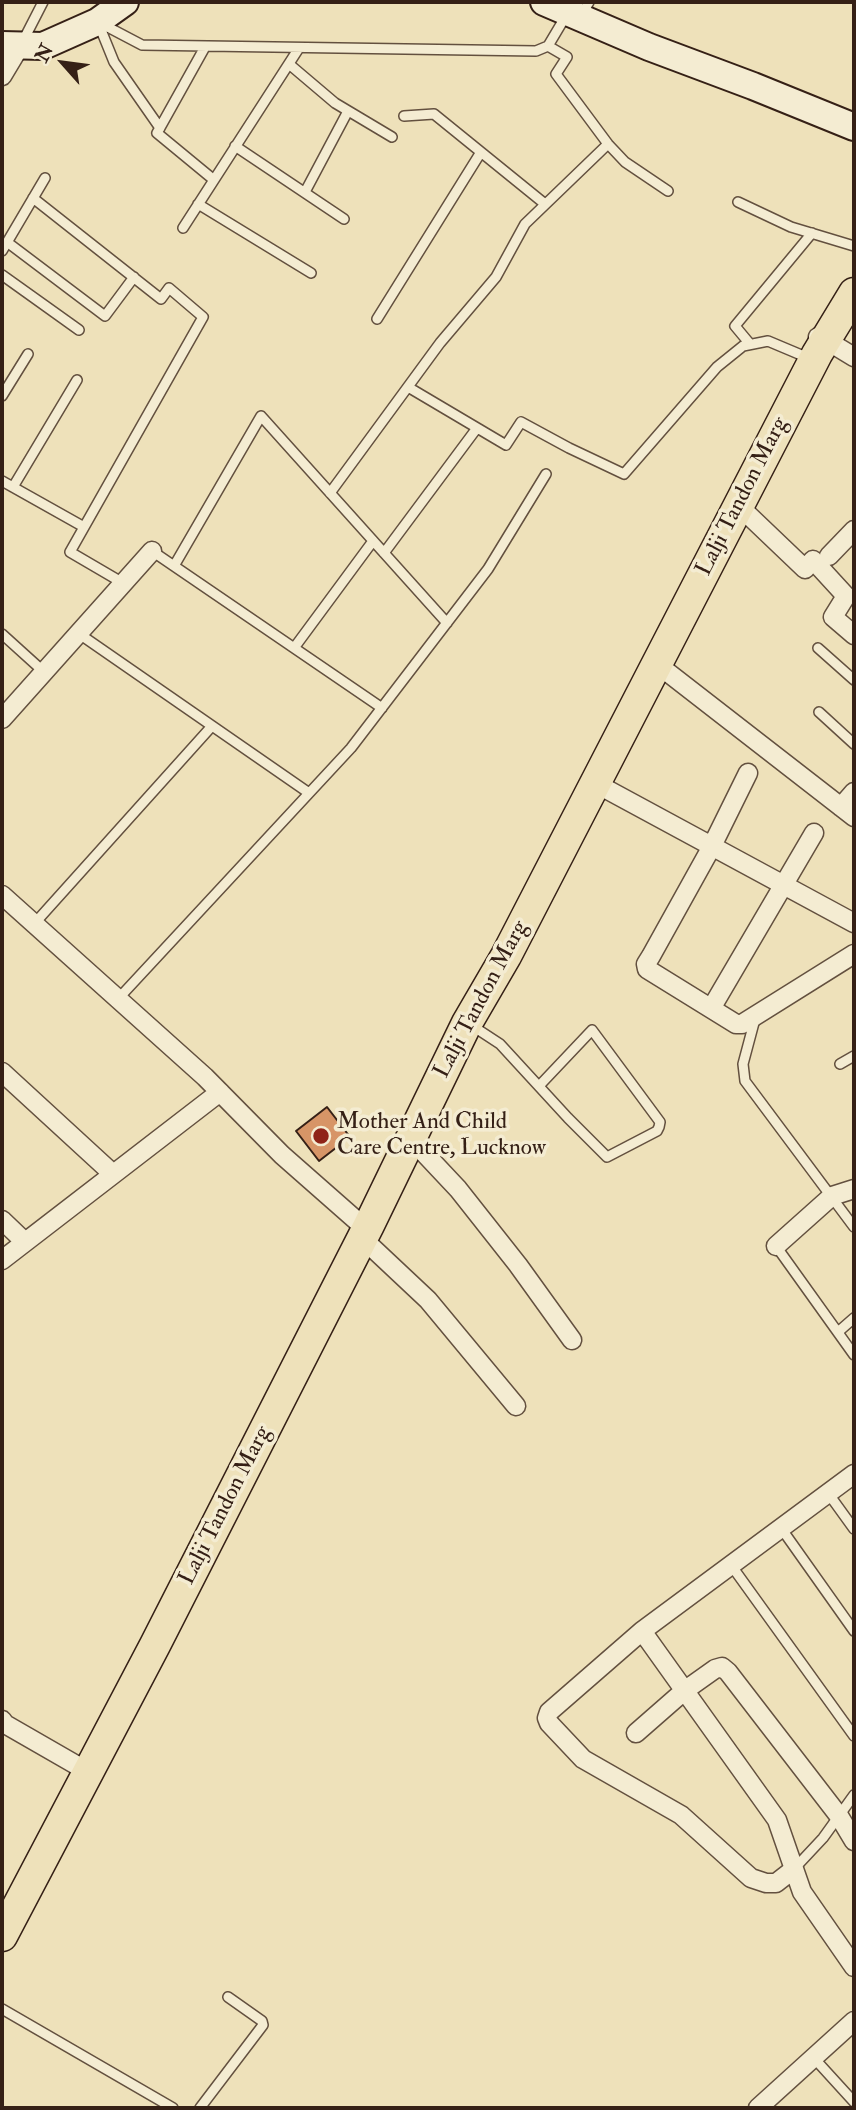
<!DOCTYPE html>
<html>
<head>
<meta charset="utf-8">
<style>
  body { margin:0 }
  #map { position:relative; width:856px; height:2110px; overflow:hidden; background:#eee1ba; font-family:"IM FELL Double Pica",serif }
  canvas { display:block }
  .frame { position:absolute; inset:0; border:4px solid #352016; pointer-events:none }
  .north { position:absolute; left:28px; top:28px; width:70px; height:70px; -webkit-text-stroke:5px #f4ecd2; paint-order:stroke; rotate:298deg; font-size:19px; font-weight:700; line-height:28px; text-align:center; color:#352016 }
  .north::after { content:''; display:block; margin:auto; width:24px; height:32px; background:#352016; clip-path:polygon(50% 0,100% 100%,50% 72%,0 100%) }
</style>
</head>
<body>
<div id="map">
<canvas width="856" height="2110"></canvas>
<div class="frame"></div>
<div class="north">N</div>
</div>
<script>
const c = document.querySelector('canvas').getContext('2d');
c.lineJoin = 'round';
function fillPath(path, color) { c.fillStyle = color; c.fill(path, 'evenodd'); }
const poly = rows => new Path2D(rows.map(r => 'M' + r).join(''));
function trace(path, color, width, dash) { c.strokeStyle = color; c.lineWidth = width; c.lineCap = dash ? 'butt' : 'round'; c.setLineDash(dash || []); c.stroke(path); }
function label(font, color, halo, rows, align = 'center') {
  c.font = font + ' "IM FELL Double Pica",serif'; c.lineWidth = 7; c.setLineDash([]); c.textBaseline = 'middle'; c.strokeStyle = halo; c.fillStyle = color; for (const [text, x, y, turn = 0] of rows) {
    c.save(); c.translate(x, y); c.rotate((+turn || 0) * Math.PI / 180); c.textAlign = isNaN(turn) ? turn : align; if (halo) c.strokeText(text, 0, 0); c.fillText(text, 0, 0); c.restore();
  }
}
const building = poly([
  [327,1107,350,1137,319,1161,296,1131,327,1107]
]);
fillPath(building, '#d79567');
trace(building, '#352016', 2);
const lane = poly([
  [581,16,589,2],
  [102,24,142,45,536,51,548,46,567,14],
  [99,25,114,62,160,128],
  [23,41,43,2],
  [548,46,567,57,556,74,608,144,625,162,668,191],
  [205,47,157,133,214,180],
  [289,64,335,103,392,137],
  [404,116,434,114,545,204],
  [235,146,344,219],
  [305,192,348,111],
  [33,198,161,299,169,288,203,317,70,552,123,583],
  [738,202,791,227,854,246],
  [198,204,311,273],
  [183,228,299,48],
  [7,242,105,316,134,277],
  [2,251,45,178],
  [2,275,79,330],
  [377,319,481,152],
  [750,344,735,326,812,233],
  [408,387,506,445,521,422,569,448,624,474,717,367,743,346,768,341,806,357],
  [2,396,28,354],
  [2,481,84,527],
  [13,487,77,380],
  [330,493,440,343,496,277,525,224,608,144],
  [152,551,382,708],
  [384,553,477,428],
  [174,566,261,416,447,623],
  [78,633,309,793],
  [2,634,44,672],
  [294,648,373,541],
  [818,648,854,680],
  [819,712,854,744],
  [34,924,212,726],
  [118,999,351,748,488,569,546,474],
  [755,1019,743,1064,745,1081,854,1227],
  [471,1025,500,1044,568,1118,607,1157,657,1131,659,1127,660,1122,592,1030,539,1086],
  [840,1064,854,1056],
  [776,1246,854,1355],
  [838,1332,854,1318],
  [828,1493,854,1529],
  [781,1528,854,1631],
  [731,1565,854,1736],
  [794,1869,823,1838,854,1795],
  [2,2009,173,2108],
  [813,2057,854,2102],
  [200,2108,263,2025,262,2021,228,1997]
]);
const street = poly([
  [2,76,20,46],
  [818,337,826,340,854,357],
  [739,506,805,569,813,560,846,596,833,617,854,635],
  [829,556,854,530],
  [657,664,854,817],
  [2,719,152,551],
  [748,773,711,848,651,956,646,964,647,969,736,1024,742,1024,854,954],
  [595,783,854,923],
  [841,807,854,792],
  [2,895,205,1077,282,1155,357,1221,369,1225],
  [712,1007,814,833],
  [2,1072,113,1174],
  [411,1139,458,1189,518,1265,572,1340],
  [2,1220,25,1242],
  [362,1238,428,1300,516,1406],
  [776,1246,832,1196,854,1189],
  [2,1260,220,1092],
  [642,1631,777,1820,802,1892,854,1967],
  [2,1720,5,1724,78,1766],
  [636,1733,684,1691,715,1669,722,1667,728,1672,839,1816,854,1841],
  [794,1869,776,1883,766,1883,751,1878,681,1815,583,1759,549,1723,547,1718,549,1712,642,1631,854,1474],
  [758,2108,854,2021]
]);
const secondary = poly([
  [544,2,649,47,753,86,854,127],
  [2,45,43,46,97,22,125,2]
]);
const primary = poly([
  [2,1936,155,1645,369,1225,467,1023,506,956,817,354,854,293]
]);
trace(lane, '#63503f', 12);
trace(street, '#63503f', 21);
trace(secondary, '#352016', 30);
trace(primary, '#352016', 33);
trace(lane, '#f4ecd2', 9);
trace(street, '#f4ecd2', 18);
trace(secondary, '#f4ecd2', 26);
trace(primary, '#eee1ba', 30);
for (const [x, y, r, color] of [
  [321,1136,9,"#8f2418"]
]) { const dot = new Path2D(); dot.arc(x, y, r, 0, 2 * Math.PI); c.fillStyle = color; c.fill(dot); trace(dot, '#f4ecd2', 2.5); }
label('23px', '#352016', '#f4ecd2', [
  ["Lalji Tandon Marg",743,497,-63],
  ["Lalji Tandon Marg",482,1000,-62],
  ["Lalji Tandon Marg",226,1506,-63]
]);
label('23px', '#352016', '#f4ecd2', [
  ["Mother And Child",337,1123],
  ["Care Centre, Lucknow",337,1149]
], 'left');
</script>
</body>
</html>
